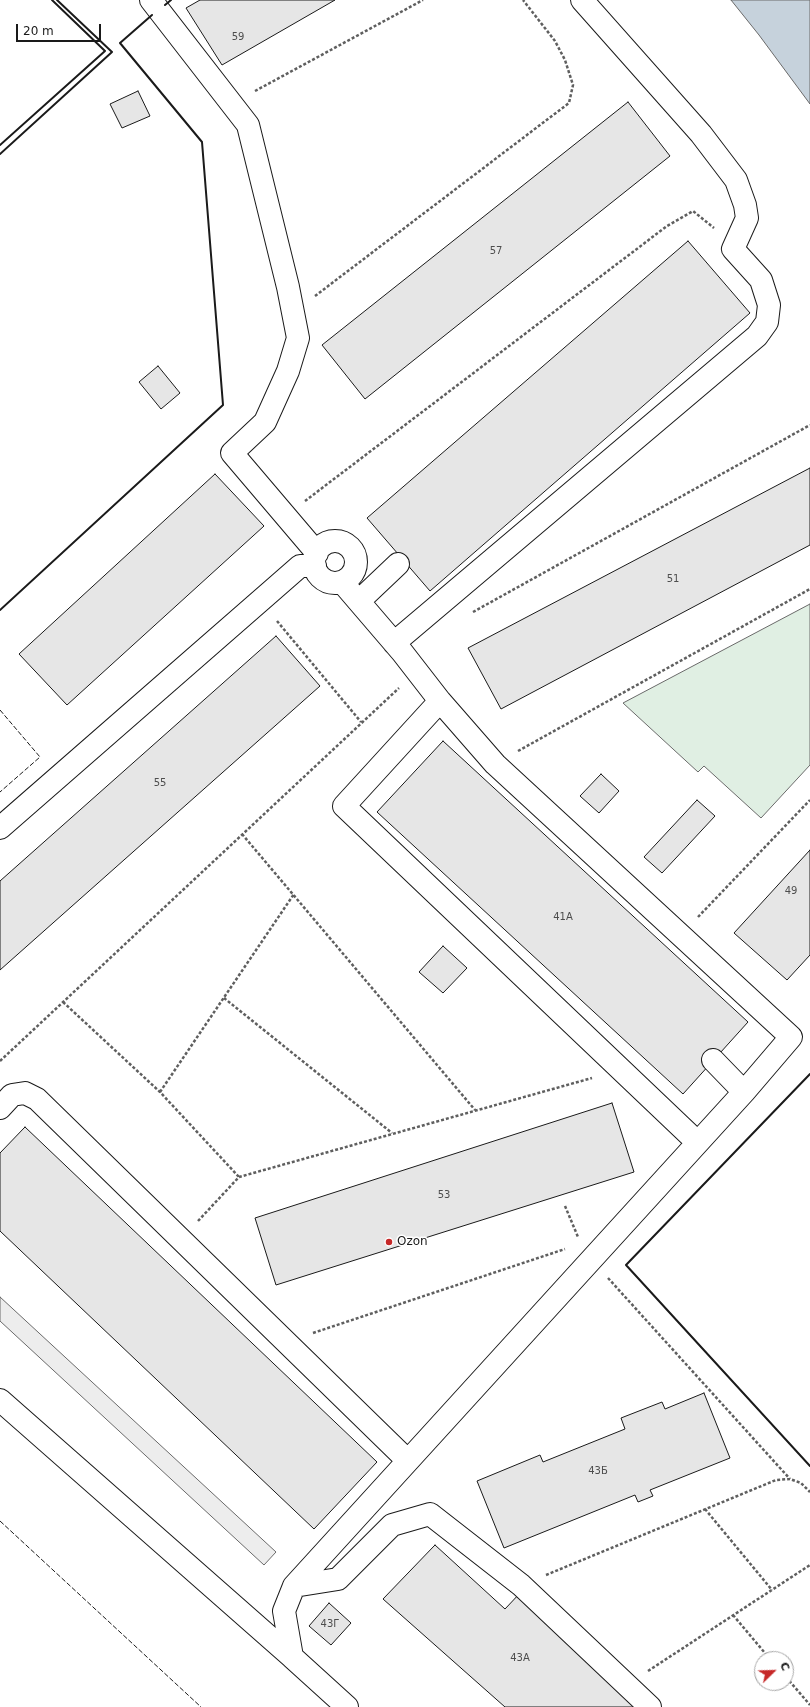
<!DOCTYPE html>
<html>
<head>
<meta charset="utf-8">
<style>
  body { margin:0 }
  #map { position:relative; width:810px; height:1707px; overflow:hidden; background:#fff; font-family:"DejaVu Sans",sans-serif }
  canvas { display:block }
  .north { position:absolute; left:754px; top:1651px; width:40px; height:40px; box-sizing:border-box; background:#fff; border:1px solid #a3a3a3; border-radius:50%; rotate:67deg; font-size:11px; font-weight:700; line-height:16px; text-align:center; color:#1a1a1a }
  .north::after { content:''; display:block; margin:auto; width:14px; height:18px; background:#c62828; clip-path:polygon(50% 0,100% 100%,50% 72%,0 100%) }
  .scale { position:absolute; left:16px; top:24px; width:85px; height:18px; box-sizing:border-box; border:2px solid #1a1a1a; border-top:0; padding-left:5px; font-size:12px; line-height:14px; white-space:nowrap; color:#1a1a1a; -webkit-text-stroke:3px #fff; paint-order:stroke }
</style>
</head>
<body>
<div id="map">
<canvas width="810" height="1707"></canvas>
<div class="north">С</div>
<div class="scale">20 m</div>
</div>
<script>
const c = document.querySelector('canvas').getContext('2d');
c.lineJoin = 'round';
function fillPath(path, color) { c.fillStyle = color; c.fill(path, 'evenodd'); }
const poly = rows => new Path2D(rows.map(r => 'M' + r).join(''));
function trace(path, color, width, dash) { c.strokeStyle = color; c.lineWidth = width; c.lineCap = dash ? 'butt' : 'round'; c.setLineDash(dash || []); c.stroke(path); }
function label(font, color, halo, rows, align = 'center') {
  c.font = font + ' "DejaVu Sans",sans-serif'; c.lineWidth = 3; c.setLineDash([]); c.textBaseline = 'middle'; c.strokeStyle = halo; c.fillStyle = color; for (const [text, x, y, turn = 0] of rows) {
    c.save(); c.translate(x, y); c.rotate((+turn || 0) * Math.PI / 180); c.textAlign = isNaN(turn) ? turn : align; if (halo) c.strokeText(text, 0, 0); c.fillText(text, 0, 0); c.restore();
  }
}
const green = poly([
  [810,604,810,765,761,818,704,766,698,772,623,703,810,604]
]);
fillPath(green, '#e0efe3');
trace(green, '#6a6a6a', 1);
const parking = poly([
  [0,1297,276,1552,264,1565,0,1321,0,1297]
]);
fillPath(parking, '#ededed');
trace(parking, '#6a6a6a', 1);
const water = poly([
  [731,0,810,0,810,104,759,35,731,0]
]);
fillPath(water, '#c6d2dc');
trace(water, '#6a6a6a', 1);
const building = poly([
  [200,0,335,0,222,65,186,8,200,0],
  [138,91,150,116,122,128,110,104,138,91],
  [628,102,670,156,365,399,322,345,628,102],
  [688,241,750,313,430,591,367,518,688,241],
  [158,366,180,393,161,409,139,382,158,366],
  [810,468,810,545,501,709,468,648,810,468],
  [215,474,264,526,67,705,19,654,215,474],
  [276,636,320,686,0,970,0,881,276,636],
  [443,741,748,1022,683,1094,377,812,443,741],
  [601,774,619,791,599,813,580,796,601,774],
  [697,800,715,816,662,873,644,857,697,800],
  [810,850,810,955,787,980,734,933,810,850],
  [443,946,467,968,443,993,419,972,443,946],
  [612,1103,634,1172,276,1285,255,1218,612,1103],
  [25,1127,377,1462,314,1529,0,1231,0,1153,25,1127],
  [704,1393,730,1458,650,1490,653,1496,638,1502,635,1495,504,1548,477,1481,540,1455,543,1462,625,1429,621,1418,662,1402,665,1409,704,1393],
  [435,1545,505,1609,521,1592,641,1707,505,1707,383,1599,435,1545],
  [329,1603,351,1623,331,1645,309,1626,329,1603]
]);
fillPath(building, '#e6e6e6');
trace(building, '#1a1a1a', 1);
const minor = poly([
  [151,0,248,125,288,287,298,338,288,371,265,422,232,453,317,553],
  '314 562a21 21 0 1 1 42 0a21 21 0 1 1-42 0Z',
  [342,582,402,652,440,701,495,764,791,1037,744,1092,294,1586,284,1611,292,1657,347,1707],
  [359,601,398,564],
  [394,643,757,336,767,322,769,305,761,280,733,249,747,218,745,205,736,180,701,134,582,0],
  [440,701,344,806,697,1142],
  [0,828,276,587,300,566,315,566],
  [713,1060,744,1092],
  [0,1108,12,1095,25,1093,37,1099,407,1460],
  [0,1400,292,1657],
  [294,1586,338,1579,392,1525,430,1514,521,1585,650,1707]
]);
trace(minor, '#1a1a1a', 24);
trace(poly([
  [255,91,423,0],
  [315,296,569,103,573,85,565,60,555,41,523,0],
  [305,501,667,226,693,211,714,228],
  [473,612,810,425],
  [277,621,361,722],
  [518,751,810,589],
  [242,834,475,1110],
  [698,917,810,800],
  [224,998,392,1133],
  [63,1002,160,1092,239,1177],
  [0,1061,399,688],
  [160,1092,294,894],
  [565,1206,578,1237],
  [198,1221,239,1177,592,1078],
  [608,1278,790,1479],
  [313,1333,565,1249],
  [705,1509,772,1590],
  [546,1575,776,1480,790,1479,801,1483,810,1492],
  [733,1615,770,1659],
  [648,1671,810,1565],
  [786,1677,810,1705]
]), '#5f5f5f', 2.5, [3, 2]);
trace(minor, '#fff', 22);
trace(poly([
  [0,710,40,757,0,792],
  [0,1521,201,1707]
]), '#1a1a1a', 1, [5, 2]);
trace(poly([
  [165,5,171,0],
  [0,145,105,51,52,0],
  [0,154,112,52,57,0],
  [0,610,223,405,202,142,120,43,152,15],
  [810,1074,626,1265,810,1466]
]), '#1a1a1a', 2);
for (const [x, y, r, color] of [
  [389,1242,4,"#c62828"]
]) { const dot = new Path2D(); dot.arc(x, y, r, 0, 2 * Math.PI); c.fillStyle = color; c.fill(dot); trace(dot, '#fff', 1.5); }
label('10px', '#4d4d4d', null, [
  ["59",238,37],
  ["57",496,251],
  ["51",673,579],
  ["55",160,783],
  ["49",791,891],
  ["41А",563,917],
  ["53",444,1195],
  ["43Б",598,1471],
  ["43Г",330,1624],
  ["43А",520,1658]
]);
label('12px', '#1a1a1a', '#fff', [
  ["Ozon",397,1242]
], 'left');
</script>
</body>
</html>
